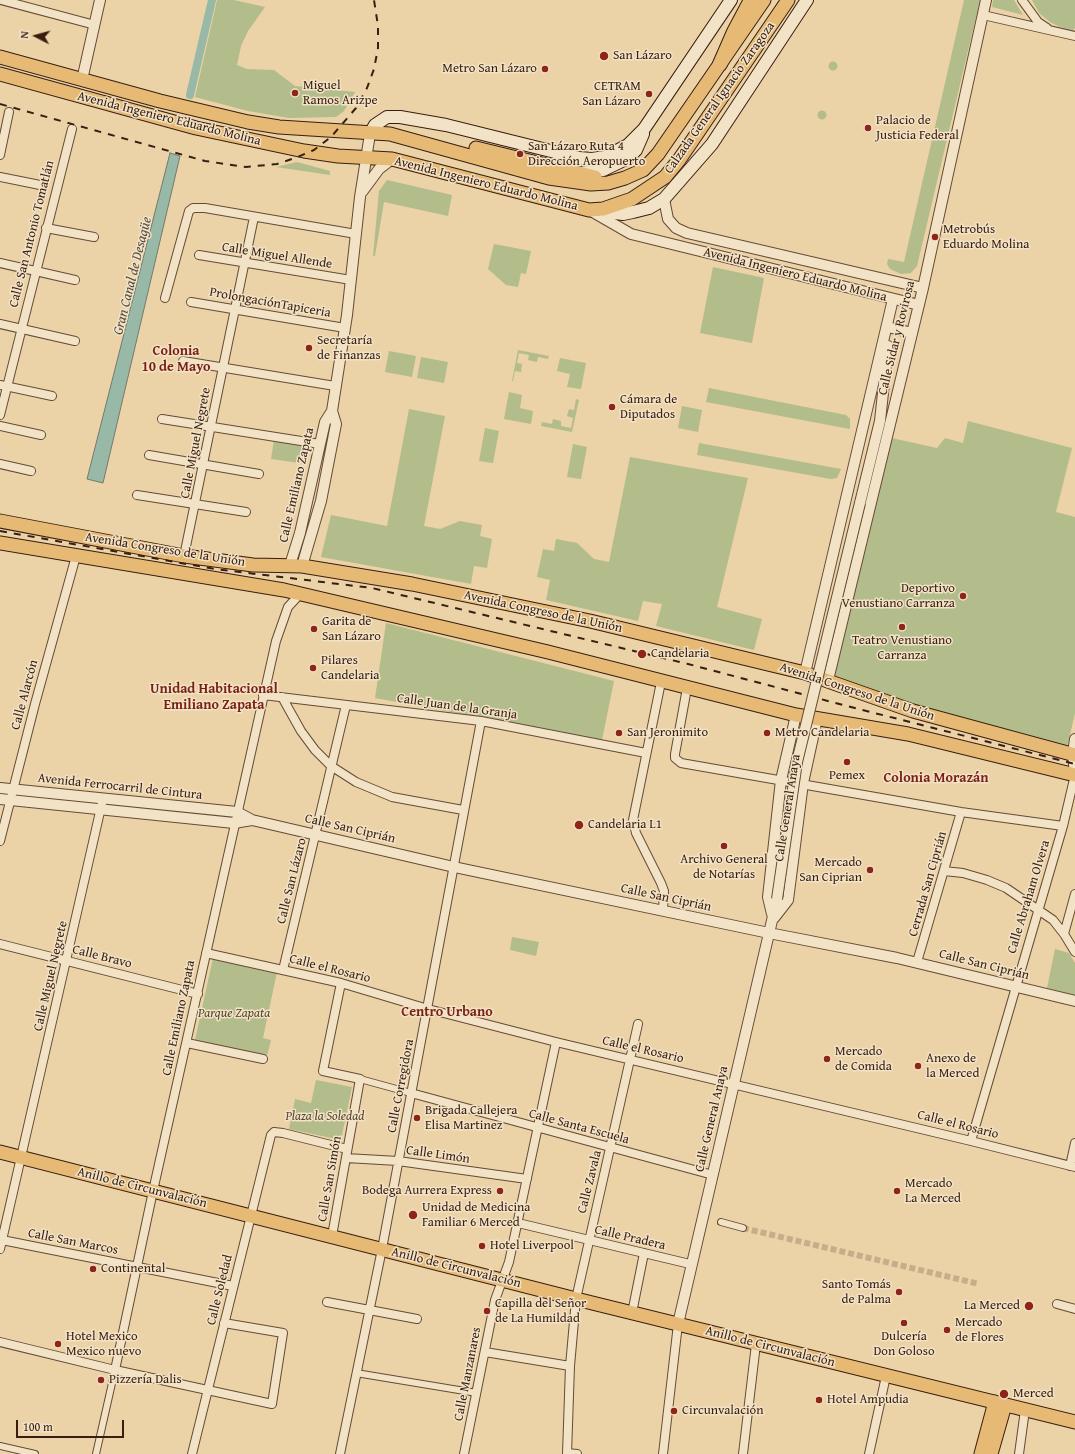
<!DOCTYPE html>
<html>
<head>
<meta charset="utf-8">
<style>
  body { margin:0 }
  #map { position:relative; width:1075px; height:1454px; overflow:hidden; background:#ebd2a7; font-family:"Gentium Book Plus",serif }
  canvas { display:block }
  .north { position:absolute; left:16px; top:16px; width:40px; height:40px; -webkit-text-stroke:3px #f2e2c6; paint-order:stroke; rotate:276deg; font-size:11px; font-weight:700; line-height:16px; text-align:center; color:#381e11 }
  .north::after { content:''; display:block; margin:auto; width:14px; height:18px; background:#381e11; clip-path:polygon(50% 0,100% 100%,50% 72%,0 100%) }
  .scale { position:absolute; left:16px; top:1420px; width:108px; height:18px; box-sizing:border-box; border:2px solid #381e11; border-top:0; padding-left:5px; font-size:12px; line-height:14px; white-space:nowrap; color:#381e11; -webkit-text-stroke:3px #f2e2c6; paint-order:stroke }
</style>
</head>
<body>
<div id="map">
<canvas width="1075" height="1454"></canvas>
<div class="north">N</div>
<div class="scale">100 m</div>
</div>
<script>
const c = document.querySelector('canvas').getContext('2d');
c.lineJoin = 'round';
function fillPath(path, color) { c.fillStyle = color; c.fill(path, 'evenodd'); }
const poly = rows => new Path2D(rows.map(r => 'M' + r).join(''));
function trace(path, color, width, dash) { c.strokeStyle = color; c.lineWidth = width; c.lineCap = dash ? 'butt' : 'round'; c.setLineDash(dash || []); c.stroke(path); }
function label(font, color, halo, rows, align = 'center') {
  c.font = font + ' "Gentium Book Plus",serif'; c.lineWidth = 3; c.setLineDash([]); c.textBaseline = 'middle'; c.strokeStyle = halo; c.fillStyle = color; for (const [text, x, y, turn = 0] of rows) {
    c.save(); c.translate(x, y); c.rotate((+turn || 0) * Math.PI / 180); c.textAlign = isNaN(turn) ? turn : align; if (halo) c.strokeText(text, 0, 0); c.fillText(text, 0, 0); c.restore();
  }
}
fillPath(poly([
  [217,0,234,0,265,7,248,31,241,46,237,65,247,69,274,70,295,86,355,92,344,111,336,117,289,118,248,111,195,97],
  [964,0,980,0,917,266,911,273,901,274,890,269,887,264,888,259,904,262],
  [993,0,1014,0,1023,15,992,7],
  [1032,0,1075,0,1075,28,1073,30,1060,27,1050,22,1039,13],
  '828.5 66a4.5 4.5 0 1 1 9 0a4.5 4.5 0 1 1-9 0Z',
  '817.5 115a4.5 4.5 0 1 1 9 0a4.5 4.5 0 1 1-9 0Z',
  [297,162,330,171,330,175,276,167],
  [387,180,452,195,448,216,384,202,375,256,373,256,379,191],
  [494,244,531,251,526,274,521,273,518,287,506,285,488,269],
  [713,267,764,278,752,343,700,333],
  [518,350,549,356,548,359,538,357,537,362,528,360,529,355,519,353,517,363,522,364,521,372,515,371,513,381,512,381],
  [389,351,416,356,412,377,385,372],
  [421,357,448,362,444,383,417,378],
  [560,358,586,363,581,389,567,387,570,374,557,371],
  [709,388,846,415,850,419,850,429,706,402],
  [509,392,522,395,520,408,533,411,531,424,504,419],
  [576,399,579,400,572,432,541,426,542,422,552,424,553,419,561,421,561,426,571,428,573,418,567,416,569,409,574,410],
  [682,406,702,410,698,432,678,428],
  [409,409,445,416,424,526,440,529,460,521,482,525,480,536,492,539,487,568,474,566,471,584,321,557,331,515,387,526],
  [968,421,1072,448,1056,512,1075,517,1075,713,1067,748,934,716,833,676,887,437,937,448,945,438,963,443],
  [485,428,499,431,493,463,479,461],
  [274,440,310,445,306,464,271,459],
  [699,443,841,469,837,478,831,479,697,455],
  [573,444,587,447,581,479,567,477],
  [630,457,748,478,717,607,762,619,754,650,656,626,662,604,643,601,638,621,546,600,550,580,537,577,543,549,554,551,556,539,577,543,594,559,609,562],
  [386,623,614,681,602,740,375,698],
  [512,937,539,942,536,956,510,950],
  [1055,949,1069,953,1075,963,1075,996,1047,988],
  [213,958,277,972,263,1038,271,1040,267,1056,195,1040],
  [316,1080,352,1087,341,1140,289,1129,295,1099,311,1103]
]), '#b2bd8b');
const water = poly([
  [170,153,180,156,103,483,87,479,170,153]
]);
fillPath(water, '#98b8a8');
trace(water, '#727a6c', 1);
trace(poly([
  [190,95,212,0]
]), '#98b8a8', 8);
trace(poly([
  [743,1228,979,1284]
]), '#c7ae89', 6, [6, 3]);
const pedestrian = poly([
  [360,1079,411,1093],
  [721,1222,743,1228],
  [356,1373,477,1393],
  [0,1446,35,1454],
  [96,1454,115,1370]
]);
const minor = poly([
  [1,0,95,25],
  [1022,0,1038,22,1047,28],
  [983,15,1075,36],
  [0,155,9,112],
  [0,177,40,185],
  [46,228,94,237],
  [199,255,351,280],
  [0,263,75,280],
  [165,298,189,211,193,208,205,208,356,234],
  [191,302,345,328],
  [0,324,75,341],
  [183,361,335,386],
  [0,385,52,396],
  [0,415,72,129],
  [162,419,320,444],
  [0,426,41,435],
  [149,455,259,474],
  [0,464,31,471],
  [137,495,246,512],
  [184,556,254,217],
  [661,682,633,820,636,833,661,883,664,891,663,911],
  [687,688,675,754,675,758,681,763,961,812,1063,826],
  [263,695,481,721,646,753],
  [282,697,301,731,315,750,331,766,356,782,392,797,463,810],
  [0,841,35,704,76,556],
  [944,871,963,873,987,880,1006,888,1053,920,1064,934,1075,952],
  [1064,934,1075,894],
  [0,944,198,994],
  [206,953,341,983,428,1009,556,1042,971,1141,1075,1167],
  [917,962,961,812],
  [283,970,346,705],
  [187,1043,263,1059],
  [411,1093,713,1175],
  [971,1141,1063,826,1075,775],
  [346,1158,398,1161,527,1179],
  [1070,1166,1075,1143],
  [518,1223,690,1264],
  [332,1236,360,1079,323,1071,341,983],
  [2,1240,233,1286],
  [0,1249,102,803],
  [327,1302,417,1319],
  [1057,1304,1075,1309],
  [632,1313,644,1253],
  [0,1342,115,1370,272,1404,283,1333,224,1323],
  [485,1352,570,1366],
  [115,1370,153,1191,276,641,288,607,300,594],
  [567,1453,577,1454],
  [192,1454,271,1135,274,1132,283,1133,347,1149],
  [340,1454,382,1249,481,721],
  [464,1454,495,1300,509,1262,556,1042],
  [567,1454,570,1366,576,1299,638,1024],
  [663,1454,678,1324],
  [743,1454,756,1344],
  [869,1454,886,1376],
  [1019,1454,1025,1410]
]);
const tertiary = poly([
  [82,80,100,0],
  [362,192,379,169,392,159],
  [664,199,668,219,676,228,687,233,923,288],
  [591,211,631,234,919,305],
  [888,327,912,333],
  [860,503,880,421,888,346],
  [290,565,300,533,325,422,332,411,347,315,360,197,370,134],
  [302,566,321,501,336,424,332,411],
  [805,673,893,299],
  [828,680,923,288,986,0],
  [1075,775,1073,754,1075,739],
  [0,788,237,812,252,820,454,867,769,933,897,958,1075,1001],
  [0,799,234,823,252,820],
  [772,914,768,897,781,780,796,715],
  [774,918,788,900,803,783,817,719],
  [678,1324,777,899]
]);
const secondary = poly([
  [370,134,375,125,387,117,400,117,446,125,579,158,592,159,605,157,628,145,644,129,731,0],
  [582,173,603,170,628,158,636,150,643,134],
  [596,211,623,214,633,212,649,208,664,199,712,144,807,0]
]);
const primary = poly([
  [0,57,160,101,248,122,279,127,390,134,549,178,591,184,608,183,625,178,643,170,658,154,764,0],
  [0,74,196,128,304,151,338,156,392,159,589,210,603,209,632,199,665,177,679,160,788,0],
  [476,148,595,177],
  [0,521,184,556,253,565,302,566,412,584,590,621,805,673,913,711,1075,755],
  [0,543,284,590,548,652,796,715,908,734,1075,775],
  [0,1152,576,1299,1075,1422],
  [981,1454,995,1402],
  [991,1454,1005,1405]
]);
const trunk = poly([
  [720,64,734,32,751,0]
]);
trace(pedestrian, '#654b36', 8);
trace(minor, '#654b36', 10);
trace(tertiary, '#654b36', 12);
trace(secondary, '#381e11', 14);
trace(primary, '#381e11', 15);
trace(trunk, '#381e11', 16);
trace(pedestrian, '#f2e2c6', 6);
trace(minor, '#f2e2c6', 8);
trace(tertiary, '#f2e2c6', 10);
trace(secondary, '#f2e2c6', 12);
trace(primary, '#e6b974', 13);
trace(trunk, '#e6b974', 14);
trace(poly([
  [0,104,205,161,246,167,277,164,295,158,314,150,331,137,356,108,367,88,374,69,378,48,378,26,374,0],
  [0,531,215,569,372,588,688,664,847,706,1075,764]
]), '#381e11', 2, [7, 7]);
const tertiaryBridge = poly([
  [777,899,797,762,860,503]
]);
trace(tertiaryBridge, '#654b36', 12, []);
trace(tertiaryBridge, '#f2e2c6', 10);
for (const [x, y, r, color] of [
  [604,56,5,"#8f2418"],
  [545,69,4,"#8f2418"],
  [295,93,4,"#8f2418"],
  [649,94,4,"#8f2418"],
  [868,128,4,"#8f2418"],
  [520,154,4,"#8f2418"],
  [935,237,4,"#8f2418"],
  [309,348,4,"#8f2418"],
  [612,407,4,"#8f2418"],
  [963,596,4,"#8f2418"],
  [902,627,4,"#8f2418"],
  [314,629,4,"#8f2418"],
  [642,654,5,"#8f2418"],
  [313,668,4,"#8f2418"],
  [619,733,4,"#8f2418"],
  [767,733,4,"#8f2418"],
  [847,762,4,"#8f2418"],
  [579,825,5,"#8f2418"],
  [724,846,4,"#8f2418"],
  [870,870,4,"#8f2418"],
  [827,1059,4,"#8f2418"],
  [918,1066,4,"#8f2418"],
  [417,1118,4,"#8f2418"],
  [500,1191,4,"#8f2418"],
  [897,1191,4,"#8f2418"],
  [413,1215,5,"#8f2418"],
  [482,1246,4,"#8f2418"],
  [93,1269,4,"#8f2418"],
  [899,1292,4,"#8f2418"],
  [1029,1306,5,"#8f2418"],
  [487,1311,4,"#8f2418"],
  [904,1323,4,"#8f2418"],
  [947,1330,4,"#8f2418"],
  [58,1344,4,"#8f2418"],
  [101,1380,4,"#8f2418"],
  [1004,1394,5,"#8f2418"],
  [819,1400,4,"#8f2418"],
  [674,1411,4,"#8f2418"]
]) { const dot = new Path2D(); dot.arc(x, y, r, 0, 2 * Math.PI); c.fillStyle = color; c.fill(dot); trace(dot, '#f2e2c6', 1.5); }
label('13px', '#381e11', '#f2e2c6', [
  ["San Lázaro",613,56],
  ["Metro San Lázaro",537,69,"right"],
  ["Miguel",303,86],
  ["Ramos Arizpe",303,101],
  ["CETRAM",641,87,"right"],
  ["San Lázaro",641,102,"right"],
  ["Palacio de",876,121],
  ["Justicia Federal",876,136],
  ["San Lázaro Ruta 4",528,147],
  ["Dirección Aeropuerto",528,162],
  ["Metrobús",943,230],
  ["Eduardo Molina",943,245],
  ["Secretaría",317,341],
  ["de Finanzas",317,356],
  ["Cámara de",620,400],
  ["Diputados",620,415],
  ["Deportivo",955,589,"right"],
  ["Venustiano Carranza",955,604,"right"],
  ["Garita de",322,622],
  ["San Lázaro",322,637],
  ["Teatro Venustiano",902,641,"center"],
  ["Carranza",902,656,"center"],
  ["Candelaria",651,654],
  ["Pilares",321,661],
  ["Candelaria",321,676],
  ["San Jeronimito",627,733],
  ["Metro Candelaria",775,733],
  ["Pemex",847,776,"center"],
  ["Candelaria L1",588,825],
  ["Archivo General",724,860,"center"],
  ["de Notarías",724,875,"center"],
  ["Mercado",862,863,"right"],
  ["San Ciprian",862,878,"right"],
  ["Mercado",835,1052],
  ["de Comida",835,1067],
  ["Anexo de",926,1059],
  ["la Merced",926,1074],
  ["Brigada Callejera",425,1111],
  ["Elisa Martinez",425,1126],
  ["Mercado",905,1184],
  ["La Merced",905,1199],
  ["Bodega Aurrera Express",492,1191,"right"],
  ["Unidad de Medicina",422,1208],
  ["Familiar 6 Merced",422,1223],
  ["Hotel Liverpool",490,1246],
  ["Continental",101,1269],
  ["Santo Tomás",891,1285,"right"],
  ["de Palma",891,1300,"right"],
  ["Capilla del Señor",495,1304],
  ["de La Humildad",495,1319],
  ["La Merced",1020,1306,"right"],
  ["Mercado",955,1323],
  ["de Flores",955,1338],
  ["Hotel Mexico",66,1337],
  ["Mexico nuevo",66,1352],
  ["Dulcería",904,1337,"center"],
  ["Don Goloso",904,1352,"center"],
  ["Pizzería Dalis",109,1380],
  ["Merced",1013,1394],
  ["Hotel Ampudia",827,1400],
  ["Circunvalación",682,1411]
], 'left');
label('13px', '#381e11', '#f2e2c6', [
  ["Calzada General Ignacio Zaragoza",720,98,-55],
  ["Avenida Ingeniero Eduardo Molina",169,119,14],
  ["Avenida Ingeniero Eduardo Molina",486,184,14],
  ["Calle San Antonio Tomatlán",32,234,-76],
  ["Calle Miguel Allende",277,256,9],
  ["Avenida Ingeniero Eduardo Molina",795,275,14],
  ["ProlongaciónTapiceria",270,303,10],
  ["Calle Sidar y Rovirosa",897,338,-76],
  ["Calle Miguel Negrete",196,443,-79],
  ["Calle Emiliano Zapata",297,485,-77],
  ["Avenida Congreso de la Unión",165,550,9],
  ["Avenida Congreso de la Unión",543,612,12],
  ["Avenida Congreso de la Unión",857,692,18],
  ["Calle Alarcón",25,695,-75],
  ["Calle Juan de la Granja",457,707,8],
  ["Avenida Ferrocarril de Cintura",120,787,6],
  ["Calle General Anaya",788,808,-81],
  ["Calle San Ciprián",350,829,13],
  ["Calle San Lázaro",292,881,-76],
  ["Cerrada San Ciprián",928,884,-74],
  ["Calle Abraham Olvera",1029,897,-73],
  ["Calle San Ciprián",666,898,12],
  ["Calle Bravo",102,957,14],
  ["Calle San Ciprián",984,965,14],
  ["Calle el Rosario",330,969,14],
  ["Calle Miguel Negrete",51,976,-77],
  ["Calle Emiliano Zapata",179,1018,-78],
  ["Calle el Rosario",643,1050,13],
  ["Calle Corregidora",401,1086,-79],
  ["Calle General Anaya",712,1119,-77],
  ["Calle el Rosario",958,1125,14],
  ["Calle Santa Escuela",579,1127,15],
  ["Calle Limón",438,1155,8],
  ["Calle San Simón",330,1179,-80],
  ["Calle Zavala",590,1182,-76],
  ["Anillo de Circunvalación",142,1188,14],
  ["Calle Pradera",630,1238,13],
  ["Calle San Marcos",73,1242,11],
  ["Anillo de Circunvalación",456,1268,14],
  ["Calle Soledad",220,1290,-76],
  ["Anillo de Circunvalación",770,1347,14],
  ["Calle Manzanares",468,1374,-79]
]);
label('italic 13px', '#564630', '#f2e2c6', [
  ["Parque Zapata",234,1014],
  ["Plaza la Soledad",325,1117]
]);
label('italic 14px', '#554c3e', '#f2e2c6', [
  ["Gran Canal de Desagüe",133,276,-76]
]);
label('bold 14px', '#7a1f14', '#f2e2c6', [
  ["Colonia",176,351],
  ["10 de Mayo",176,367],
  ["Unidad Habitacional",214,689],
  ["Emiliano Zapata",214,705],
  ["Colonia Morazán",936,778],
  ["Centro Urbano",447,1012]
]);
</script>
</body>
</html>
